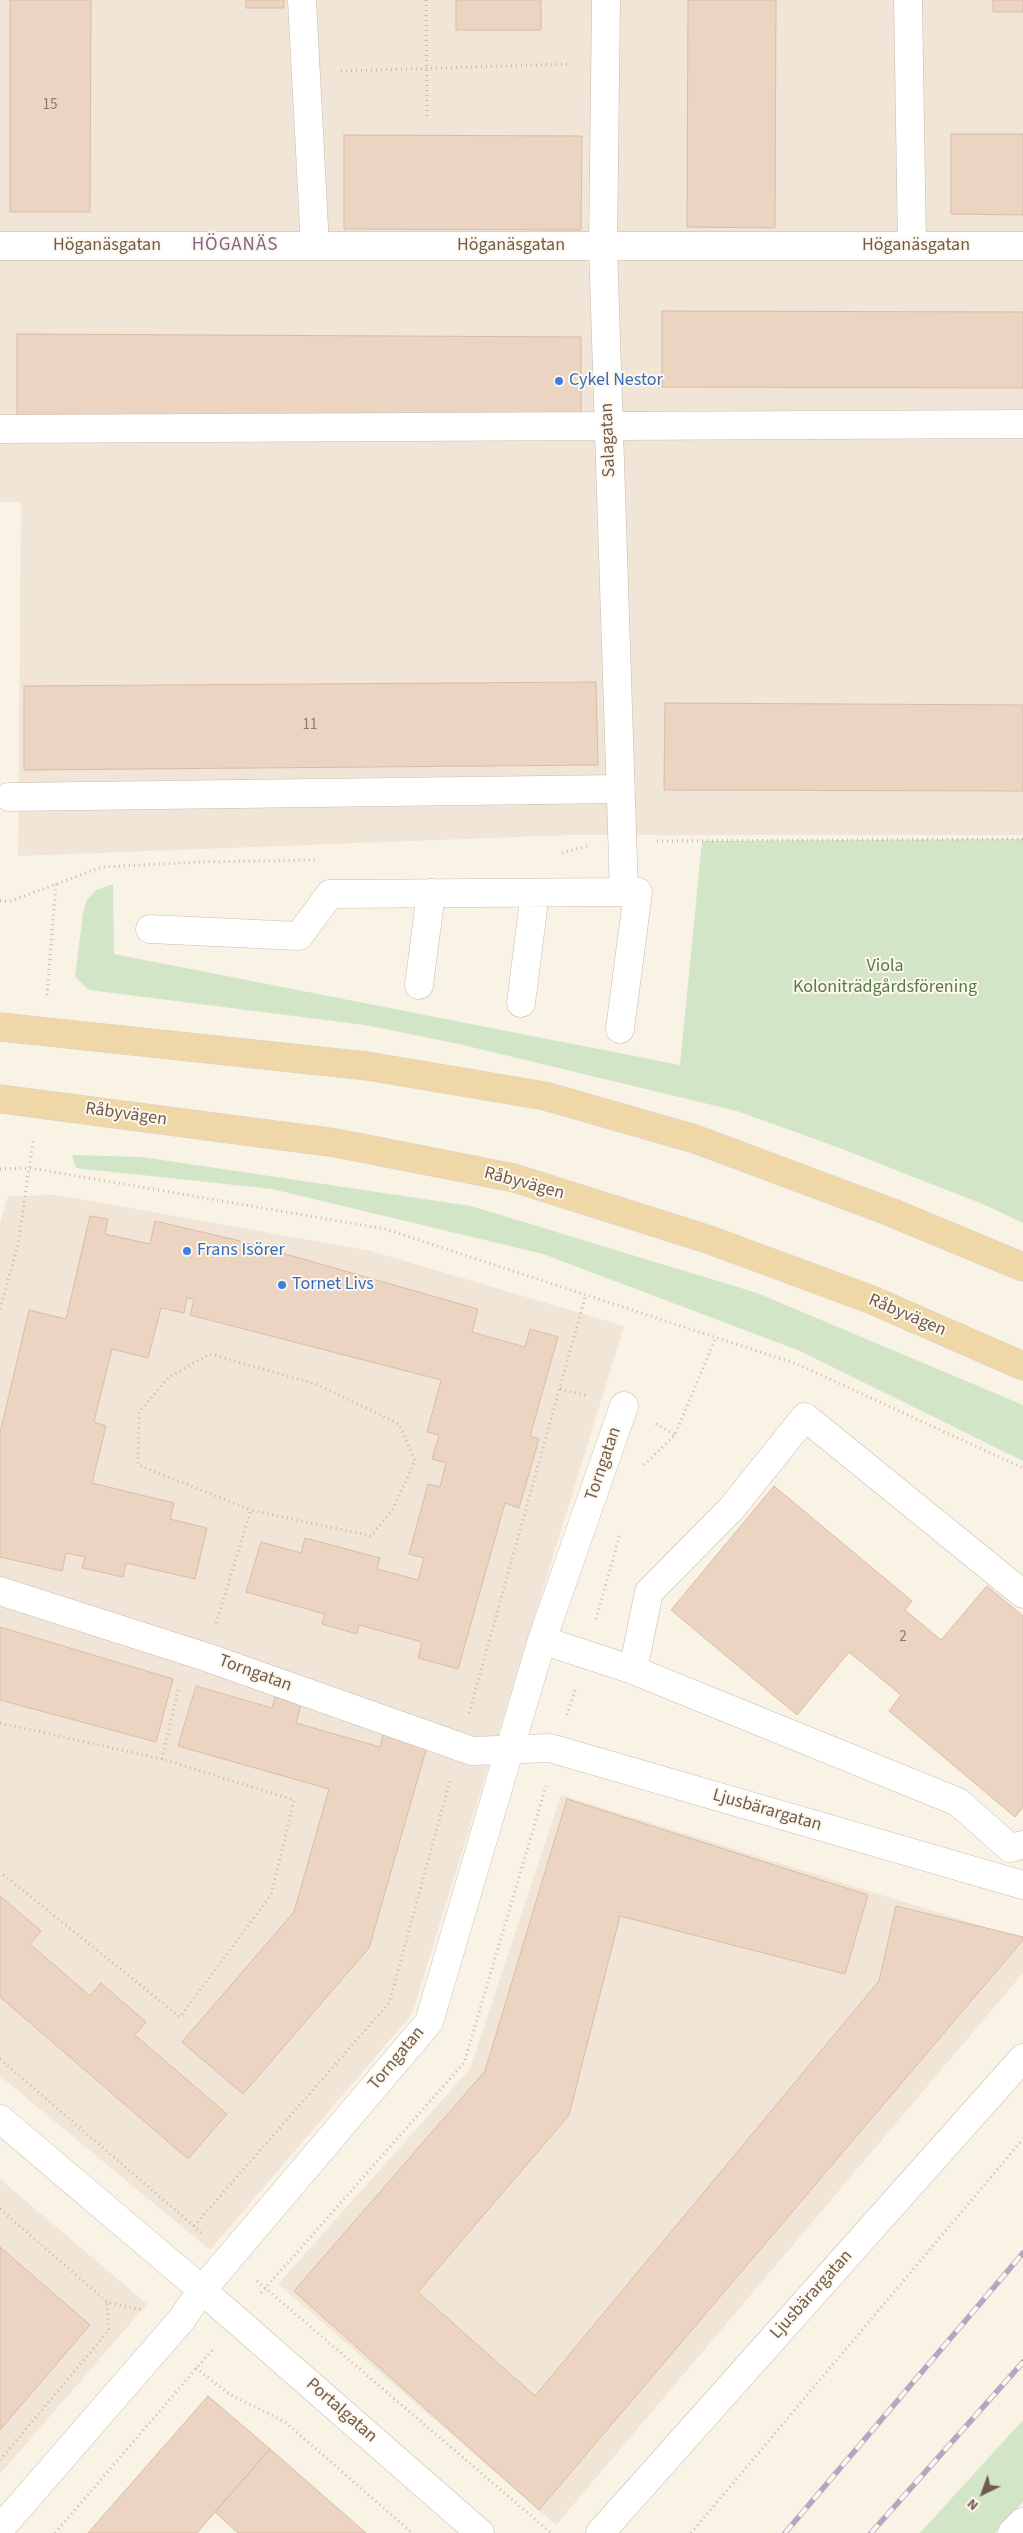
<!DOCTYPE html>
<html>
<head>
<meta charset="utf-8">
<style>
  body { margin:0 }
  #map { position:relative; width:1023px; height:2533px; overflow:hidden; background:#f9f3e6; font-family:"Source Sans 3",sans-serif }
  canvas { display:block }
  .north { position:absolute; left:958px; top:2468px; width:50px; height:50px; -webkit-text-stroke:4px #fdf7ec; paint-order:stroke; rotate:222deg; font-size:14px; font-weight:700; line-height:20px; text-align:center; color:#6f5b4e }
  .north::after { content:''; display:block; margin:auto; width:18px; height:22px; background:#6f5b4e; clip-path:polygon(50% 0,100% 100%,50% 72%,0 100%) }
</style>
</head>
<body>
<div id="map">
<canvas width="1023" height="2533"></canvas>
<div class="north">N</div>
</div>
<script>
const c = document.querySelector('canvas').getContext('2d');
c.lineJoin = 'round';
function fillPath(path, color) { c.fillStyle = color; c.fill(path, 'evenodd'); }
const poly = rows => new Path2D(rows.map(r => 'M' + r).join(''));
function trace(path, color, width, dash) { c.strokeStyle = color; c.lineWidth = width; c.lineCap = dash ? 'butt' : 'round'; c.setLineDash(dash || []); c.stroke(path); }
function label(font, color, halo, rows, align = 'center') {
  c.font = font + ' "Source Sans 3",sans-serif'; c.lineWidth = 4; c.setLineDash([]); c.textBaseline = 'middle'; c.strokeStyle = halo; c.fillStyle = color; for (const [text, x, y, turn = 0] of rows) {
    c.save(); c.translate(x, y); c.rotate((+turn || 0) * Math.PI / 180); c.textAlign = isNaN(turn) ? turn : align; if (halo) c.strokeText(text, 0, 0); c.fillText(text, 0, 0); c.restore();
  }
}
fillPath(poly([
  [0,0,1023,0,1023,835,569,835,18,856,21,502,0,502],
  [57,1195,371,1251,624,1326,412,2014,210,2250,0,2076,0,1224,8,1196],
  [561,1795,1023,1939,1023,1973,556,2525,278,2284,470,2069],
  [0,2179,147,2304,0,2474]
]), '#f0e5d6');
fillPath(poly([
  [1023,839,1023,1223,985,1205,837,1147,737,1111,459,1044,365,1025,89,990,75,977,83,913,87,900,96,890,113,884,114,954,680,1065,702,841],
  [72,1155,142,1157,471,1206,757,1293,1023,1405,1023,1461,800,1351,543,1254,272,1189,76,1168],
  [1023,2420,1023,2502,995,2533,920,2533]
]), '#d2e5c7');
const building = poly([
  [10,0,91,0,90,212,10,212,10,0],
  [246,0,284,0,284,8,246,8,246,0],
  [456,0,541,0,541,30,456,30,456,0],
  [688,0,776,0,775,228,687,227,688,0],
  [993,0,1023,0,1023,12,993,12,993,0],
  [951,134,1023,134,1023,215,951,214,951,134],
  [344,135,582,136,581,230,344,229,344,135],
  [662,311,1023,312,1023,388,662,387,662,311],
  [17,334,581,337,581,421,17,418,17,334],
  [596,682,598,765,24,770,24,686,596,682],
  [665,703,1023,705,1023,791,664,790,665,703],
  [90,1216,108,1219,105,1234,150,1244,155,1221,240,1241,478,1309,472,1332,525,1347,530,1329,558,1337,530,1436,539,1439,519,1508,505,1503,458,1669,418,1658,422,1642,359,1625,357,1634,322,1624,325,1614,246,1592,261,1542,301,1553,305,1538,380,1558,377,1569,418,1580,424,1558,409,1554,428,1484,440,1487,446,1463,432,1459,439,1435,427,1432,441,1380,190,1315,194,1299,187,1298,184,1313,161,1308,148,1358,112,1349,94,1422,106,1426,92,1483,174,1503,170,1519,207,1528,195,1579,126,1563,123,1577,82,1568,85,1557,66,1553,62,1571,0,1557,0,1433,29,1310,66,1319,90,1216],
  [774,1486,912,1601,905,1610,941,1640,987,1586,1023,1616,1023,1807,1015,1817,889,1711,901,1695,849,1652,797,1715,671,1610,774,1486],
  [0,1627,173,1679,156,1742,0,1700,0,1627],
  [196,1686,272,1708,275,1697,301,1705,296,1723,380,1747,384,1731,428,1743,369,1948,243,2094,182,2042,294,1912,329,1789,178,1746,196,1686],
  [567,1799,868,1895,845,1974,620,1916,569,2115,418,2292,535,2396,879,1981,896,1906,1023,1937,1023,1940,539,2510,294,2291,485,2071,567,1799],
  [0,1896,41,1931,30,1944,90,1996,101,1983,146,2022,135,2035,227,2114,188,2159,0,1997,0,1896],
  [0,2247,90,2325,0,2430,0,2247],
  [208,2396,270,2449,215,2512,197,2533,88,2533,208,2396],
  [270,2449,366,2533,238,2533,215,2512,270,2449]
]);
fillPath(building, '#ebd4c1');
trace(building, '#dcbba4', 1);
const minor = poly([
  [302,0,315,246],
  [908,0,912,246],
  [0,246,1023,246],
  [0,429,1023,424],
  [9,797,619,789],
  [150,929,299,936,330,894,624,892,603,247,606,0],
  [419,985,431,893],
  [521,1003,535,893],
  [620,1029,638,892,624,892],
  [0,1591,206,1657,472,1751,550,1748,1023,1885],
  [542,1640,633,1670,958,1802,1010,1848,1023,1845],
  [633,1670,649,1592,731,1509,805,1417,1023,1594],
  [0,2119,202,2290,182,2319,0,2529],
  [480,2533,202,2290,429,2022,542,1640,624,1406],
  [600,2533,1023,2058],
  [1012,2533,1023,2522]
]);
const major = poly([
  [0,1027,367,1066,545,1096,695,1139,893,1213,1023,1267],
  [0,1099,336,1143,514,1178,710,1240,872,1300,1023,1366]
]);
trace(minor, '#c9bbae', 29);
trace(major, '#d7d1cd', 29);
trace(poly([
  [426,0,427,120],
  [341,71,570,64],
  [657,841,1023,839],
  [562,853,587,846],
  [0,901,11,901,102,867,201,862,316,860],
  [47,995,56,884],
  [0,1169,30,1168,385,1229,797,1364,1023,1468],
  [0,1309,18,1245,33,1141],
  [560,1389,588,1396],
  [656,1424,675,1435],
  [644,1465,675,1435,716,1337],
  [596,1619,620,1534],
  [216,1623,251,1510,371,1536,393,1509,415,1461,399,1424,316,1384,210,1354,169,1377,139,1412,138,1465,251,1510],
  [469,1713,586,1294],
  [567,1715,575,1690],
  [0,1723,162,1759,294,1800,271,1895,180,2017,0,1872],
  [162,1759,179,1686],
  [0,2059,203,2234],
  [0,2209,107,2302,142,2310],
  [194,2226,389,2003,450,1781],
  [257,2281,551,2533],
  [261,2293,464,2063,546,1786],
  [196,2368,229,2394,285,2422,412,2533],
  [0,2460,109,2330,107,2302],
  [55,2533,213,2349],
  [691,2533,1023,2139]
]), '#d0b7a5', 3, [1, 4]);
trace(minor, '#fff', 28);
trace(major, '#f0d7a7', 28);
const rail = poly([
  [785,2533,1023,2253],
  [871,2533,1023,2362]
]);
trace(rail, '#b6a6c1', 5.5);
trace(rail, '#fdf7ec', 4, [11]);
for (const [x, y, r, color] of [
  [559,381,5,"#3f7fe0"],
  [187,1251,5,"#3f7fe0"],
  [282,1285,5,"#3f7fe0"]
]) { const dot = new Path2D(); dot.arc(x, y, r, 0, 2 * Math.PI); c.fillStyle = color; c.fill(dot); trace(dot, '#fdf7ec', 2); }
label('15px', '#8e796b', null, [
  ["15",50,106],
  ["11",310,726],
  ["2",903,1638]
]);
label('18px', '#6f5b4e', '#fdf7ec', [
  ["Höganäsgatan",107,246],
  ["Höganäsgatan",511,246],
  ["Höganäsgatan",916,246],
  ["Salagatan",609,440,-92],
  ["Råbyvägen",126,1115,8],
  ["Råbyvägen",524,1184,15],
  ["Råbyvägen",907,1316,23],
  ["Torngatan",604,1464,-71],
  ["Torngatan",255,1674,20],
  ["Ljusbärargatan",767,1811,16],
  ["Torngatan",397,2059,-50],
  ["Ljusbärargatan",812,2295,-48],
  ["Portalgatan",341,2411,41]
]);
label('18px', '#366cbe', '#fdf7ec', [
  ["Cykel Nestor",569,381],
  ["Frans Isörer",197,1251],
  ["Tornet Livs",292,1285]
], 'left');
label('18px', '#577a4b', '#fdf7ec', [
  ["Viola",885,967],
  ["Koloniträdgårdsförening",885,988]
]);
c.letterSpacing = '1px';
label('19px', '#80668c', '#fdf7ec', [
  ["HÖGANÄS",235,246]
]);
c.letterSpacing = '0px';
</script>
</body>
</html>
